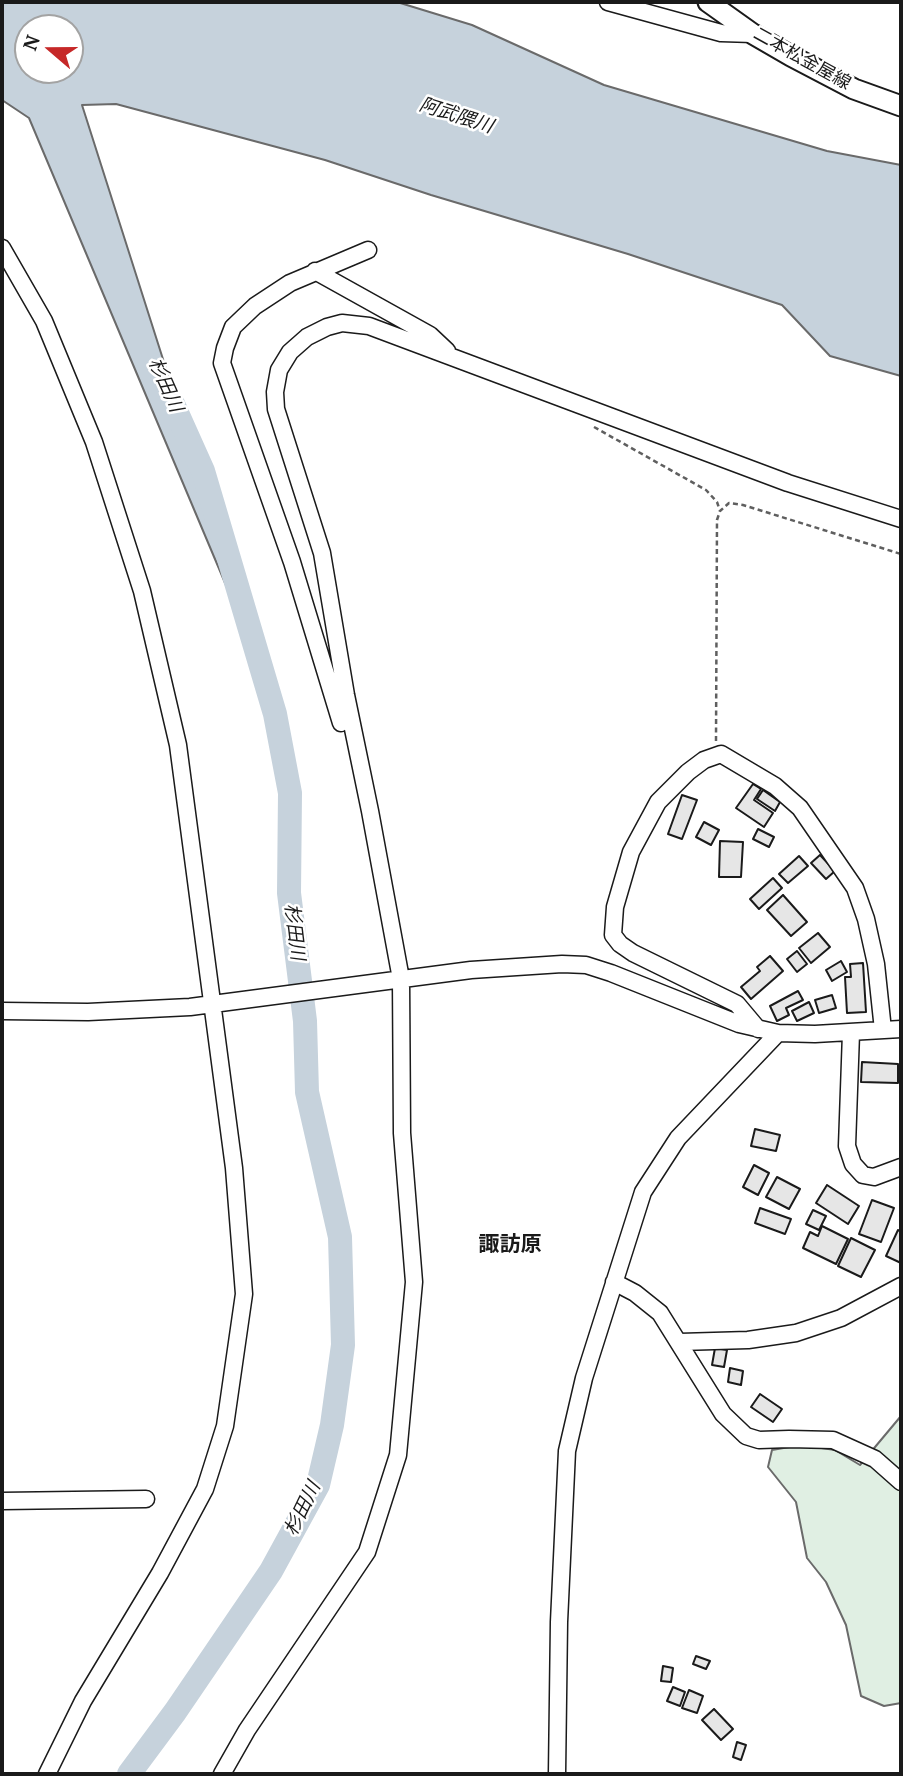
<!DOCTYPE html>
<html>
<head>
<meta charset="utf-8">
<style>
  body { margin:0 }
  #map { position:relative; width:903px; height:1776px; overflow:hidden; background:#fff; font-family:"PT Serif",serif }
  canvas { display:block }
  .frame { position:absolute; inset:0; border:4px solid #1a1a1a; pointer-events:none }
  .north { position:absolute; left:14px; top:14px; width:70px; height:70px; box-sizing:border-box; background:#fff; border:2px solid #a3a3a3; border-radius:50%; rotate:290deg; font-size:19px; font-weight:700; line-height:28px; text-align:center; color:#1a1a1a }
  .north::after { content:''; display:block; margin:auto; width:24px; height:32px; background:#c62828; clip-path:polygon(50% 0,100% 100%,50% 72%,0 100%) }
</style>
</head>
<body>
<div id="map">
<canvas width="903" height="1776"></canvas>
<div class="frame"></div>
<div class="north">N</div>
</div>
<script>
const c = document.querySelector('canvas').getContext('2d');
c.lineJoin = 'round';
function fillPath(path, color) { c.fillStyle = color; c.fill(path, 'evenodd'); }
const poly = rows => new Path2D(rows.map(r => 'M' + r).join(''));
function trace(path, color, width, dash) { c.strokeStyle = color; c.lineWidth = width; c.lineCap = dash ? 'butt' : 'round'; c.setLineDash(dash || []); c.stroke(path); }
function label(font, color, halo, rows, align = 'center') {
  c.font = font + ' "PT Serif","Noto Sans JP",serif'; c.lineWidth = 5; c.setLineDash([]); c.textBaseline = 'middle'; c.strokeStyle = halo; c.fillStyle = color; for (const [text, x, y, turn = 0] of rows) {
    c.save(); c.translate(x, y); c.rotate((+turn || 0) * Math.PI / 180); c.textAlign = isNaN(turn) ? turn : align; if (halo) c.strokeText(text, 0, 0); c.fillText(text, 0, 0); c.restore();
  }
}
const green = poly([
  [901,1416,901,1703,884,1706,861,1696,846,1625,826,1582,807,1558,796,1502,768,1467,772,1450,801,1445,835,1450,860,1465,901,1416]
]);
fillPath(green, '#e0efe3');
trace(green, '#6a6a6a', 2);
const water = poly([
  [2,2,397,2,472,25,604,85,827,151,901,165,901,376,830,356,782,305,628,254,431,195,325,160,116,104,82,105,263,673,29,118,2,100,2,2],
  [28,28,70,28,70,70,28,70,28,28]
]);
fillPath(water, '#c6d2dc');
trace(water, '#6a6a6a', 2);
trace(poly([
  [129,1774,175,1712,271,1571,318,1485,332,1425,343,1345,340,1237,307,1092,305,1021,289,893,290,793,275,714,203,471,173,404]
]), '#c6d2dc', 24);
const building = poly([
  [753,784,761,789,754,800,773,813,764,827,736,808,753,784],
  [763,790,780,802,775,811,757,799,763,790],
  [682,795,697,800,682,839,668,834,682,795],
  [704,822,719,830,711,845,696,837,704,822],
  [758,829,774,837,769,847,753,839,758,829],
  [720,841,743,842,741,877,719,877,720,841],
  [820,855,835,871,826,879,811,863,820,855],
  [799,856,808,866,788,883,779,874,799,856],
  [773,878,782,888,759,909,750,899,773,878],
  [783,895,807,922,791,936,767,910,783,895],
  [818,933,830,947,811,963,799,948,818,933],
  [797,951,807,964,797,972,787,959,797,951],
  [770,956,783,971,751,999,741,987,760,971,757,967,770,956],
  [841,961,847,972,832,981,826,970,841,961],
  [863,963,866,1012,847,1013,845,977,851,977,850,964,863,963],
  [798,991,803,1000,786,1008,789,1015,777,1021,770,1006,798,991],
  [832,995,836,1008,819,1013,815,1000,832,995],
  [809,1002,814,1013,797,1021,792,1011,809,1002],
  [862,1062,898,1064,898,1083,861,1082,862,1062],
  [755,1129,780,1135,776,1151,751,1146,755,1129],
  [754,1165,769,1173,758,1195,743,1187,754,1165],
  [777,1177,800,1189,789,1209,766,1197,777,1177],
  [827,1185,859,1206,848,1224,816,1203,827,1185],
  [872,1200,894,1208,881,1242,859,1234,872,1200],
  [760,1208,791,1219,785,1234,755,1223,760,1208],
  [813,1210,826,1216,819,1230,806,1224,813,1210],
  [822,1226,848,1239,836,1264,803,1248,810,1232,818,1236,822,1226],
  [898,1230,901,1232,901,1263,886,1256,898,1230],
  [851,1238,875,1250,861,1277,838,1266,851,1238],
  [715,1348,727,1350,724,1367,712,1365,715,1348],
  [730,1368,743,1371,741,1385,728,1382,730,1368],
  [760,1394,782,1409,773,1422,751,1407,760,1394],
  [696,1656,710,1661,706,1669,693,1664,696,1656],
  [663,1666,673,1668,671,1682,661,1681,663,1666],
  [673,1687,685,1692,680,1706,667,1701,673,1687],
  [689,1690,703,1696,697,1713,682,1708,689,1690],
  [714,1709,733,1729,721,1740,702,1720,714,1709],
  [737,1742,746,1745,741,1760,733,1757,737,1742]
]);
fillPath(building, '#e6e6e6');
trace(building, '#1a1a1a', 2);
const minor = poly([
  [608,2,721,33,753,34],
  [2,248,44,321,94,442,142,591,178,745,234,1168,244,1294,225,1426,205,1489,160,1573,83,1701,47,1774],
  [315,271,430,335,447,351],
  [341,723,292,562,222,363,225,348,233,327,255,306,290,283,368,250],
  [2,1011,88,1012,190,1007,471,970,562,964,586,965,611,973,739,1024,778,1033,815,1034,901,1029],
  [758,1029,737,1004,633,953,620,944,613,935,615,907,631,852,658,802,688,772,704,760,721,754,775,786,800,808,855,888,866,919,876,964,883,1030],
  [851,1033,847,1146,853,1164,863,1175,874,1177,901,1167],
  [614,1282,635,1293,660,1313,723,1414,746,1436,759,1440,789,1439,833,1440,875,1459,901,1482],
  [680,1342,748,1340,796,1333,841,1318,901,1286],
  [2,1501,146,1499],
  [222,1774,247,1730,367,1552,398,1455,414,1282,402,1133,401,979,370,811,346,695,322,553,276,409,275,392,279,370,290,352,307,337,327,327,342,323,369,326,788,483,901,519],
  [557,1774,559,1622,567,1451,584,1378,643,1192,678,1138,778,1033]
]);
const major = poly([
  [708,2,753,34,791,56,854,89,901,106]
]);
trace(minor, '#1a1a1a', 19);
trace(major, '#1a1a1a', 23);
trace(poly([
  [594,427,706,490,717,502,720,511],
  [716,741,717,520,720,511,729,503,743,505,901,554]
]), '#5f5f5f', 2.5, [5, 3.5]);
trace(minor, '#fff', 16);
trace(major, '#fff', 19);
label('18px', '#1a1a1a', '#fff', [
  ["二本松金屋線",802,59,29]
]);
label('italic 19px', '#1a1a1a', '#fff', [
  ["阿武隈川",456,116,18],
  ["杉田川",165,385,66],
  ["杉田川",294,932,83],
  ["杉田川",303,1509,-64]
]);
label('bold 21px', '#1a1a1a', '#fff', [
  ["諏訪原",510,1245]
]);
</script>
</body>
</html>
